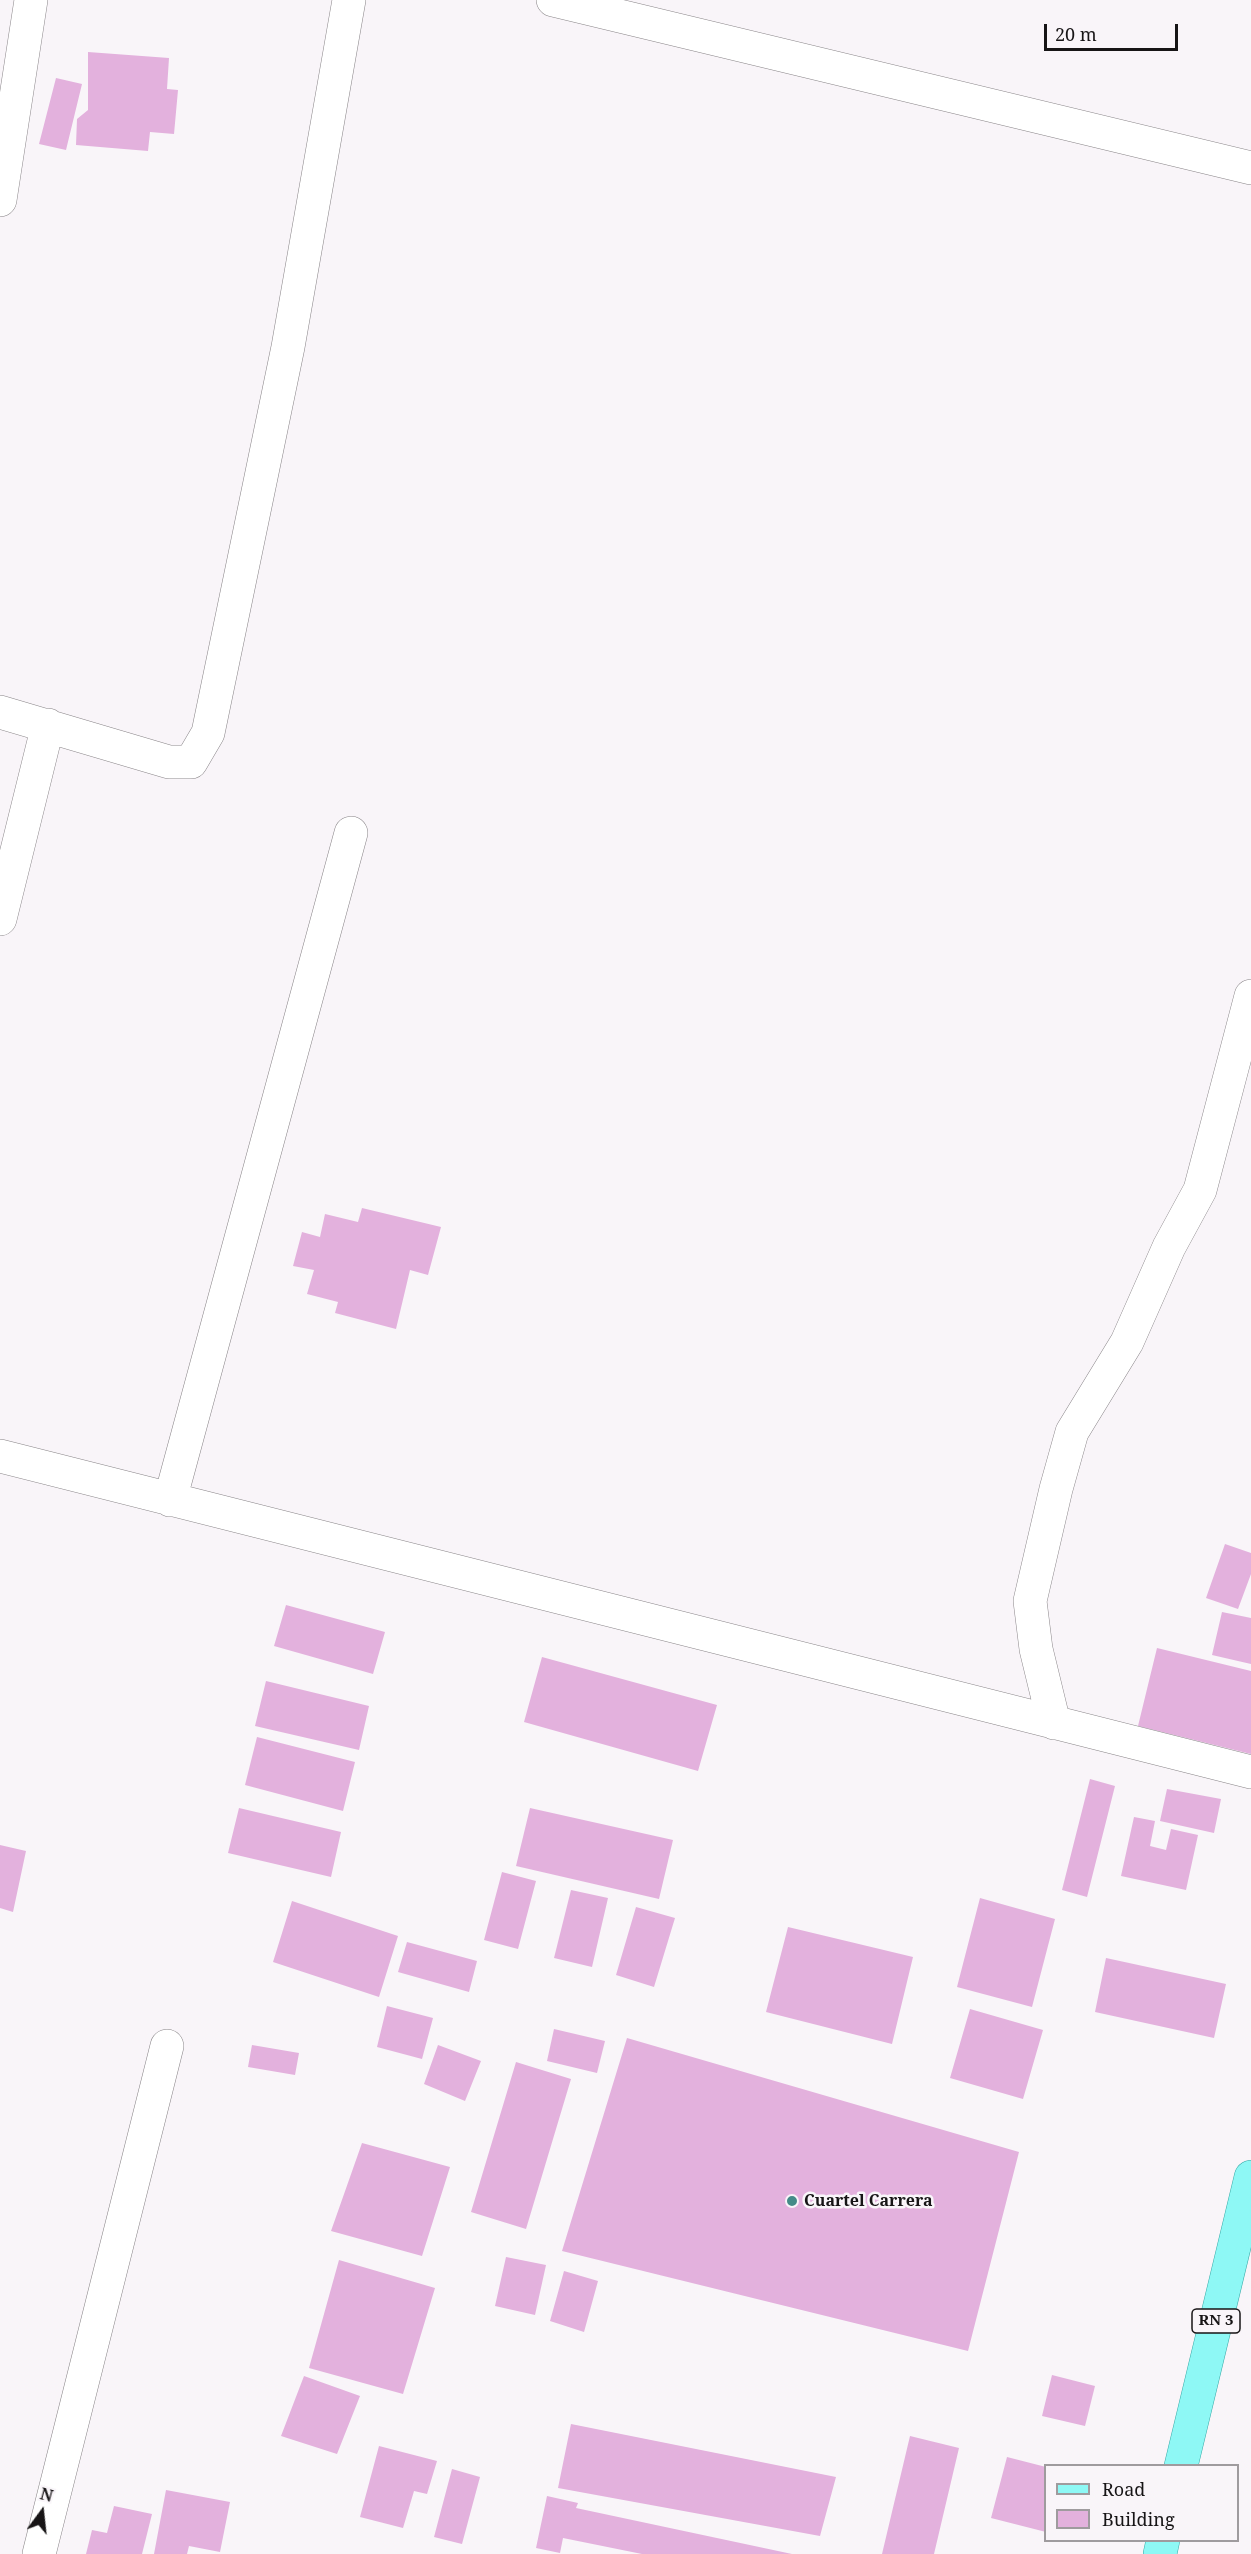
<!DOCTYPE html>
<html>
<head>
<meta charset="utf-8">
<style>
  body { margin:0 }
  #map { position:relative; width:1251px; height:2554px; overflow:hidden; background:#f9f5f9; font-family:"Noto Serif",serif }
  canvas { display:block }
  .legend { position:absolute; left:1044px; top:2464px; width:195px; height:78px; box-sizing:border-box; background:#f9f5f9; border:2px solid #9f9b9e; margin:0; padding:8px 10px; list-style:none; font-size:18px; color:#171516 }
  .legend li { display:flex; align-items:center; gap:12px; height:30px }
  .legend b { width:30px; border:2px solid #9f9b9e }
  .north { position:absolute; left:12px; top:2482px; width:60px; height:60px; -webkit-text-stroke:4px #f9f5f9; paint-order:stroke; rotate:15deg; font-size:16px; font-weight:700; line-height:24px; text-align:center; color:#171516 }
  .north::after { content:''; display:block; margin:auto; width:21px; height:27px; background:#171516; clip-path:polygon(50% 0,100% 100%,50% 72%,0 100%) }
  .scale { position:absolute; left:1044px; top:24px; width:134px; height:27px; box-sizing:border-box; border:3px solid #171516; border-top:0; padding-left:8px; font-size:18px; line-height:21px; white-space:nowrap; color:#171516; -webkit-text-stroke:4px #f9f5f9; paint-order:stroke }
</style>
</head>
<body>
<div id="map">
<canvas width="1251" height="2554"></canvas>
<ul class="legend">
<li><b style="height:8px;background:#8ef8f5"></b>Road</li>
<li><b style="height:16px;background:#e3b1dd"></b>Building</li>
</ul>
<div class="north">N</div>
<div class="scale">20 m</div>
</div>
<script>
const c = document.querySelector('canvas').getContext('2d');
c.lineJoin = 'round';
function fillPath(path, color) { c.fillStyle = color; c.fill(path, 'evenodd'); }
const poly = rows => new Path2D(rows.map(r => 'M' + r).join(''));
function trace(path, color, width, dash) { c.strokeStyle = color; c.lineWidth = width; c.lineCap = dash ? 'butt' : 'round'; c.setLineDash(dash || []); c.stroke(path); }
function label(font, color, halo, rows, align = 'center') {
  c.font = font + ' "Noto Serif",serif'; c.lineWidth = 5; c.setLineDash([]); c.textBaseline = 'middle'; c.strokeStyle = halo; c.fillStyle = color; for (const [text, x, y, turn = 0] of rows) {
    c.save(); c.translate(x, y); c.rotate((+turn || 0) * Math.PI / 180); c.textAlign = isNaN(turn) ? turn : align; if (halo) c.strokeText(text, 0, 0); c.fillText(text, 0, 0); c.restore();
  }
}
fillPath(poly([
  [88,52,169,58,167,89,178,90,174,134,150,132,148,151,76,145,77,119,88,110],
  [56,78,82,84,66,150,39,144],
  [362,1208,441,1227,428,1275,410,1270,396,1329,335,1313,338,1302,307,1294,314,1270,293,1266,302,1232,320,1237,325,1214,358,1222],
  [1225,1544,1251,1553,1251,1574,1238,1609,1206,1598],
  [286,1605,385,1632,373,1674,274,1646],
  [1222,1612,1251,1618,1251,1664,1212,1655],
  [1157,1648,1251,1671,1251,1754,1138,1726],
  [542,1657,717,1705,698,1771,524,1722],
  [266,1681,369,1706,359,1750,255,1726],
  [257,1737,355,1762,343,1811,245,1785],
  [1090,1779,1115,1786,1087,1897,1062,1890],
  [1167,1789,1221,1799,1214,1833,1160,1821],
  [239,1808,341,1832,331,1877,228,1853],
  [530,1808,673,1840,659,1899,516,1866],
  [1134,1817,1155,1821,1150,1846,1166,1850,1171,1829,1198,1835,1186,1890,1121,1876],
  [0,1845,26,1851,13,1912,0,1908],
  [502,1872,536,1881,518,1949,484,1940],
  [571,1890,608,1898,592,1967,554,1958],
  [980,1898,1055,1919,1032,2007,957,1987],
  [292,1901,398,1936,379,1997,273,1962],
  [636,1907,675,1918,654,1987,616,1975],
  [788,1927,913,1957,892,2044,766,2012],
  [407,1942,477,1961,469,1992,398,1972],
  [1106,1958,1226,1984,1214,2038,1095,2012],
  [387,2006,433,2018,422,2059,377,2047],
  [970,2009,1043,2030,1023,2099,950,2078],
  [554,2029,605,2041,597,2073,547,2061],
  [627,2038,1019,2152,968,2351,562,2251],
  [252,2045,299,2053,295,2075,248,2067],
  [438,2045,481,2061,465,2101,424,2084],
  [516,2062,571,2079,526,2229,471,2212],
  [362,2143,450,2167,422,2256,331,2231],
  [506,2257,546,2265,535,2315,495,2306],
  [339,2260,435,2288,403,2394,309,2368],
  [564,2271,598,2281,584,2332,550,2321],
  [1052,2375,1095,2386,1085,2426,1042,2416],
  [304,2376,360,2396,337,2454,281,2436],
  [571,2424,836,2477,820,2536,558,2488],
  [910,2436,959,2448,934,2554,882,2554],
  [379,2446,437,2461,427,2494,414,2491,403,2528,360,2517],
  [1007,2457,1046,2467,1046,2532,991,2518],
  [452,2469,480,2477,462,2544,434,2537],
  [166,2490,230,2502,220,2552,189,2546,187,2554,154,2554],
  [547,2496,578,2503,576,2508,792,2554,642,2554,563,2538,560,2553,536,2548],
  [114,2506,152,2514,142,2554,86,2554,92,2530,107,2533]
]), '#e3b1dd');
const minor = poly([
  [553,0,1251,168],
  [0,200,31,0],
  [0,712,169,762,191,762,208,733,288,347,349,0],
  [0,919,48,725],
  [0,1456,1251,1772],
  [170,1500,351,833],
  [1054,1723,1036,1649,1030,1601,1056,1489,1072,1432,1127,1342,1169,1247,1200,1190,1251,996],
  [39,2554,167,2046]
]);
const primary = poly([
  [1181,2466,1251,2177],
  [1160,2554,1163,2540]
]);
trace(minor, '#898588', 34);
trace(primary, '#34a6a3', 34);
trace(minor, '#fff', 33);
trace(primary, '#8ef8f5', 33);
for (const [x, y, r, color] of [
  [792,2201,6,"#448b88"]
]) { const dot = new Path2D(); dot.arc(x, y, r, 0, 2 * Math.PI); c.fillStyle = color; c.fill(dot); trace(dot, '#f9f5f9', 2); }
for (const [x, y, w] of [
  [1216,2321,48]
]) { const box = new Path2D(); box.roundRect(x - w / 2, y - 12, w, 24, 4.5); c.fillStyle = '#f9f5f9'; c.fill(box); trace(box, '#171516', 1.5); }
label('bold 15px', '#171516', null, [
  ["RN 3",1216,2321]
]);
label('bold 16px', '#171516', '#f9f5f9', [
  ["Cuartel Carrera",804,2201]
], 'left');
</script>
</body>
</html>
